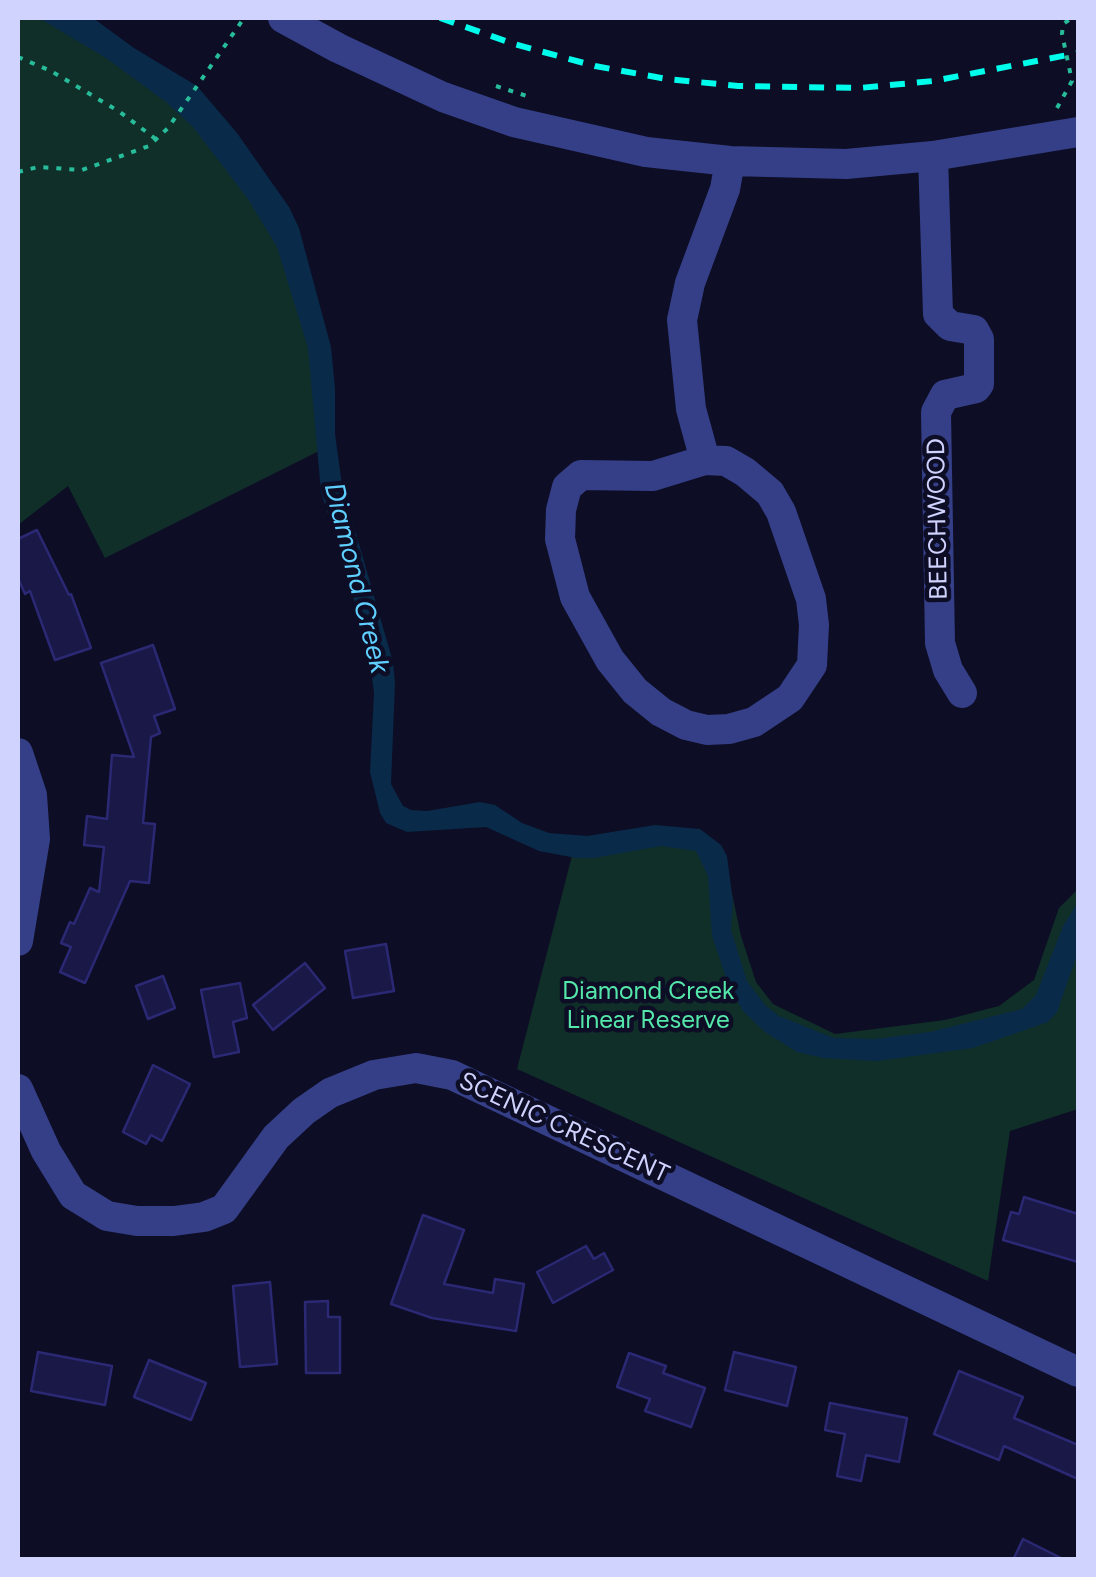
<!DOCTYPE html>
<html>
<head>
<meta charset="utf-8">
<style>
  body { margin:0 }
  #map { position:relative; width:1096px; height:1577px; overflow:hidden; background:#0d0d25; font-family:Figtree,sans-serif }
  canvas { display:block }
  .frame { position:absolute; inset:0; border:20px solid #d1d3ff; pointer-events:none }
</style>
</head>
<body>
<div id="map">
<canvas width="1096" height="1577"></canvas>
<div class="frame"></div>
</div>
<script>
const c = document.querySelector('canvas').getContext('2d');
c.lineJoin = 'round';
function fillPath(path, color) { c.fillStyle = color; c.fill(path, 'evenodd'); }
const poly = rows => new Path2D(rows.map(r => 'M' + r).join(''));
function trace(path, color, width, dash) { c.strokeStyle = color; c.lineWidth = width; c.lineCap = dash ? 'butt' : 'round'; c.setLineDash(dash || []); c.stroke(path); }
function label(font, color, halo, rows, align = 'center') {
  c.font = font + ' Figtree,sans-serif'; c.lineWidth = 9; c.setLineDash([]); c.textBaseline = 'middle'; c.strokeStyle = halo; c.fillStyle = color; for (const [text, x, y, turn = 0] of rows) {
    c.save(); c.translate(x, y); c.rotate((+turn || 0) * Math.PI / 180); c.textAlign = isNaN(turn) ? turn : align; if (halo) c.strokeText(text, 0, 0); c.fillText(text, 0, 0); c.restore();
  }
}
fillPath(poly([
  [18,18,73,18,176,88,305,282,319,451,105,558,68,486,18,525],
  [655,831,724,856,741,936,756,982,773,1004,835,1034,945,1020,999,1006,1034,980,1059,908,1078,889,1078,1109,1010,1131,988,1281,517,1069,574,848]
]), '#102f29');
fillPath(poly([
  [39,18,93,18,134,48,197,86,237,133,289,207,299,228,331,347,335,388,335,434,342,485,393,662,395,683,391,784,403,806,411,810,427,811,480,802,495,805,522,823,549,833,587,836,655,825,700,829,721,845,727,856,733,902,731,930,747,981,766,1006,779,1016,834,1038,875,1039,930,1032,1022,1009,1036,995,1063,926,1078,902,1078,952,1057,1012,1048,1022,973,1048,877,1061,823,1058,797,1052,765,1032,743,1011,729,986,712,936,708,876,696,851,661,846,594,858,576,858,539,851,486,827,407,832,386,823,380,813,370,772,374,693,368,646,321,492,308,348,277,247,248,199,193,127,166,102,106,58]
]), '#092a48');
const building = poly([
  [37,530,69,595,71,594,91,648,55,660,30,591,25,594,18,578,18,539,37,530],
  [153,645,175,709,154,716,160,733,151,737,143,823,155,824,149,883,130,881,85,983,60,972,71,947,61,943,70,922,74,924,90,888,99,892,104,847,84,845,87,816,107,819,112,755,134,757,101,663,153,645],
  [386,944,394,991,353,998,345,951,386,944],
  [305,963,325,988,273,1030,253,1005,305,963],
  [163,976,175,1008,148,1019,136,986,163,976],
  [240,983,247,1018,233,1022,239,1052,214,1057,201,990,240,983],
  [153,1065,190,1084,162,1141,151,1135,146,1144,123,1132,153,1065],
  [1024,1197,1078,1214,1078,1262,1003,1240,1011,1212,1019,1214,1024,1197],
  [423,1215,464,1230,444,1284,493,1293,495,1279,524,1284,516,1331,432,1318,391,1304,423,1215],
  [586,1246,594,1259,604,1253,613,1270,553,1303,537,1272,586,1246],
  [270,1282,277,1364,240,1367,233,1286,270,1282],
  [328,1301,328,1317,340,1317,340,1373,306,1373,305,1302,328,1301],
  [38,1352,112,1366,105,1405,31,1391,38,1352],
  [734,1352,796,1367,787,1406,725,1390,734,1352],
  [629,1353,666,1366,663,1373,705,1388,691,1427,645,1411,650,1399,617,1387,629,1353],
  [149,1360,206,1383,191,1420,134,1397,149,1360],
  [959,1371,1023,1397,1014,1418,1078,1445,1078,1479,1004,1446,999,1460,934,1434,959,1371],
  [830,1403,907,1418,899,1462,866,1455,861,1481,837,1476,845,1434,825,1430,830,1403],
  [1023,1539,1065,1560,1013,1560,1023,1539]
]);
fillPath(building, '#1a1847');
trace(building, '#2b2874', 2.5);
trace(poly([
  [18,57,51,71,120,112,157,140],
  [496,86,530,97],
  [1057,108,1072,81,1062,34,1063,24,1072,18],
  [18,172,38,167,82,170,149,146,168,128,244,18]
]), '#27bd9b', 4, [5, 8]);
trace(poly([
  [283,18,338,48,443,97,514,122,646,152,730,161,846,164,933,156,1078,132],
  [933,156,938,314,950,326,974,330,979,339,979,384,976,388,945,395,936,412,940,643,948,670,962,693],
  [705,460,726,461,745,472,770,493,781,512,811,599,814,625,812,665,790,698,754,722,729,729,707,730,686,725,661,712,635,691,610,660,575,597,560,539,561,510,567,487,581,475,653,476,705,460],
  [705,460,691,409,682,320,690,283,725,189,730,161],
  [18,753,32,795,35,839,18,941],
  [18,1089,46,1151,73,1195,107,1216,137,1221,174,1221,204,1217,224,1209,276,1137,304,1111,330,1093,374,1075,416,1068,452,1075,1078,1372]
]), '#353f87', 30);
trace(poly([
  [440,18,514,44,595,66,667,79,738,86,859,88,933,81,1078,53]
]), '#00fceb', 6, [15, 12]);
label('25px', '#d1d3ff', '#0d0d25', [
  ["BEECHWOOD",938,519,-91],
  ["SCENIC CRESCENT",564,1128,25]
]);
label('25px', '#55e7aa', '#0d0d25', [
  ["Diamond Creek",648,992],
  ["Linear Reserve",648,1021]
]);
label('italic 28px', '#5fcfff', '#0d0d25', [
  ["Diamond Creek",356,578,76]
]);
</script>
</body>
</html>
